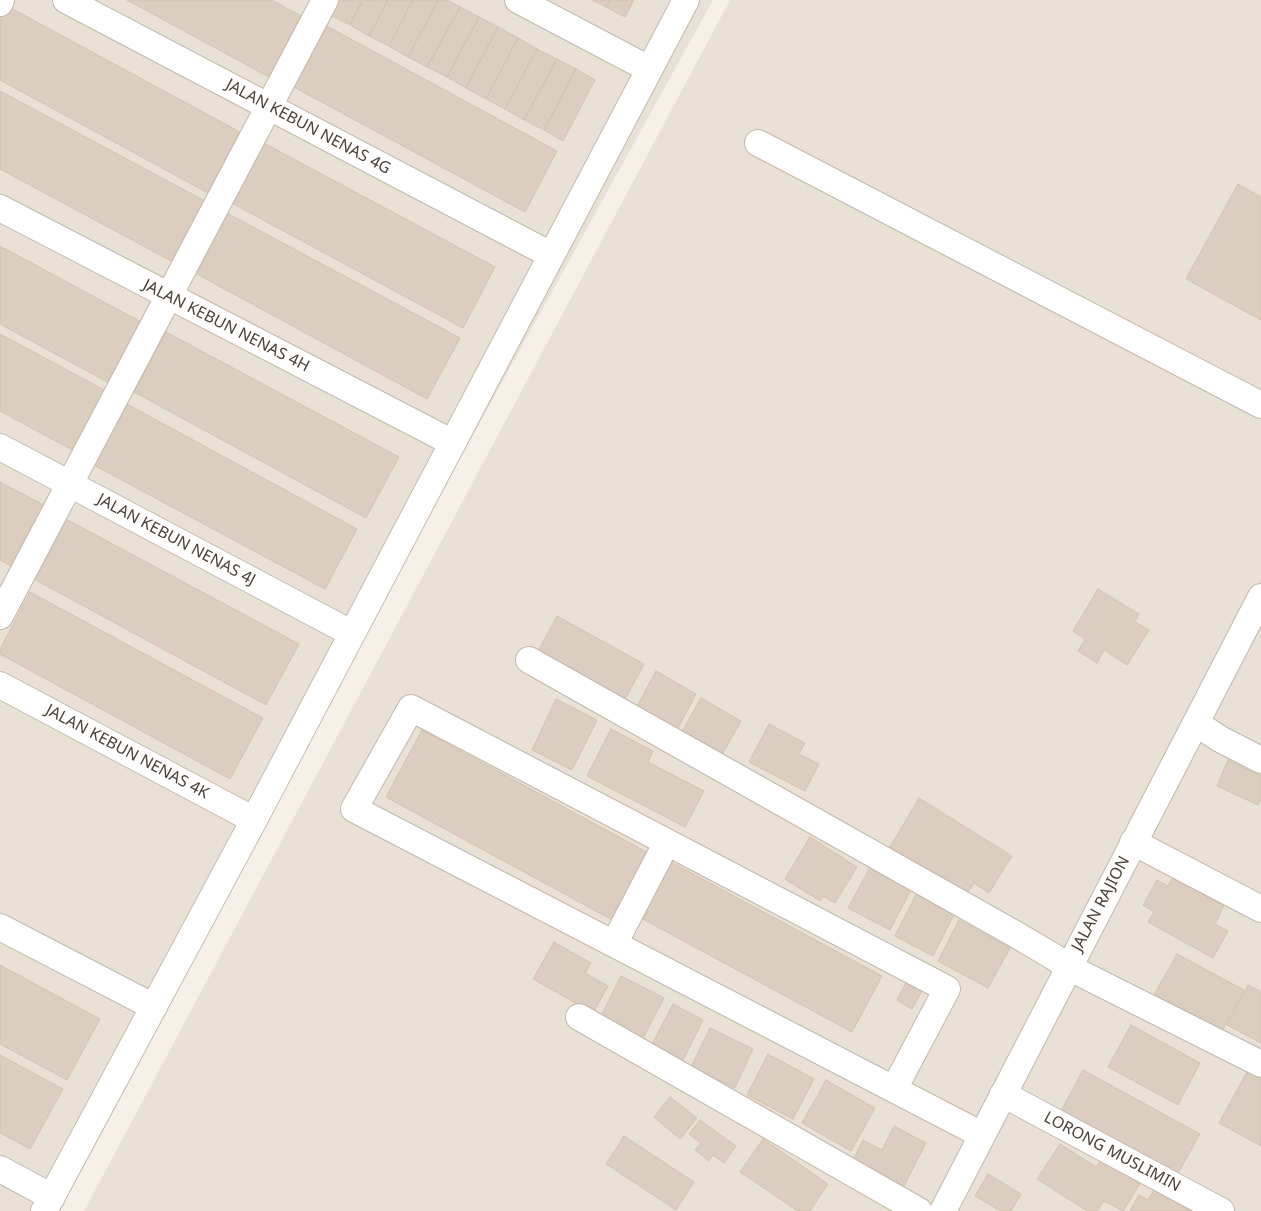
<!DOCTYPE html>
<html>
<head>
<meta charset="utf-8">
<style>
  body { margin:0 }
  canvas { display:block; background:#f6f0e8 }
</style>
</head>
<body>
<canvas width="1261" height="1211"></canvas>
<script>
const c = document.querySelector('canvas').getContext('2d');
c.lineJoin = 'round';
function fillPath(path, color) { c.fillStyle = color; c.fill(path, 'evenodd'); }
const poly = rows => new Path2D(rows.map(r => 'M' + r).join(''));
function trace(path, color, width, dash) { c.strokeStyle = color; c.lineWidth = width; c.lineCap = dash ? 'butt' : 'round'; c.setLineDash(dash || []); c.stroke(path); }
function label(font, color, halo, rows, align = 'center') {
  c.font = font + ' "Noto Sans",sans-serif'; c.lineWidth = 5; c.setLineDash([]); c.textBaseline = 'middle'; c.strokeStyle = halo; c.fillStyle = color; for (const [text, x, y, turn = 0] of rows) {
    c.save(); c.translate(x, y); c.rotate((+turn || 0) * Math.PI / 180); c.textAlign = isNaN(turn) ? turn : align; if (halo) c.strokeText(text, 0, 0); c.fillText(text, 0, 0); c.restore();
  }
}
fillPath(poly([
  [0,0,713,0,45,1211,0,1211],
  [730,0,1261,0,1261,1211,84,1211]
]), '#eae1d6');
const building = poly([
  [127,0,272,0,301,16,269,77,127,0],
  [338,0,363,0,350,25,330,15,338,0],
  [363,0,388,0,369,36,350,25,363,0],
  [388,0,413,0,389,46,369,36,388,0],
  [413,0,438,0,408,57,389,46,413,0],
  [438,0,447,0,460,7,427,67,408,57,438,0],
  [592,0,610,0,606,7,592,0],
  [610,0,634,0,625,17,606,7,610,0],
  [7,6,240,132,208,193,0,80,0,20,7,6],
  [460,7,479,17,447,77,427,67,460,7],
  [479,17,498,27,466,88,447,77,479,17],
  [325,25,557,151,525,212,292,86,325,25],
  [498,27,518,38,486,99,466,88,498,27],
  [518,38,537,49,505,109,486,99,518,38],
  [537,49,557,59,524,120,505,109,537,49],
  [557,59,576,69,544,130,524,120,557,59],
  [576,69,595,80,563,141,544,130,576,69],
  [0,91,205,201,173,262,0,169,0,91],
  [262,142,495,267,463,328,230,202,262,142],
  [1238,184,1261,197,1261,320,1186,279,1238,184],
  [227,213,460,338,427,399,195,273,227,213],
  [0,246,143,323,111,384,0,324,0,246],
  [166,332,399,457,366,518,134,392,166,332],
  [0,334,108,392,76,452,0,411,0,334],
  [125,403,357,529,325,589,92,464,125,403],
  [0,482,46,506,13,567,0,560,0,482],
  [66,519,299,644,266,705,34,579,66,519],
  [1098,589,1139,614,1135,622,1149,630,1127,665,1104,650,1097,663,1078,651,1085,639,1073,631,1098,589],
  [30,592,263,718,230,779,0,654,0,649,30,592],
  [557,616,644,664,622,705,535,657,557,616],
  [656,671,696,694,676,732,635,710,656,671],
  [701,698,741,721,721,756,681,733,701,698],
  [556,699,597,720,572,770,532,750,556,699],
  [769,724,805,743,799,754,819,764,805,791,749,762,769,724],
  [611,729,653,751,648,762,704,791,685,827,587,776,611,729],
  [422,730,654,856,618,923,386,797,422,730],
  [1228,760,1261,776,1261,799,1258,805,1217,786,1228,760],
  [919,798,1012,856,989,893,974,883,966,895,890,847,919,798],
  [810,837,857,867,835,903,823,896,820,901,785,879,810,837],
  [671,862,882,976,852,1032,641,918,671,862],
  [872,864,913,886,890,930,848,908,872,864],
  [1173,877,1224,906,1215,924,1228,931,1213,958,1148,922,1154,912,1143,905,1157,880,1168,886,1173,877],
  [918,891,956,911,933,956,895,936,918,891],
  [959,920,1010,948,988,988,938,961,959,920],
  [554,942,591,963,585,973,608,986,593,1013,533,979,554,942],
  [1177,954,1244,990,1218,1039,1150,1002,1177,954],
  [0,965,100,1019,67,1080,0,1044,0,965],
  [911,973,927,982,912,1009,897,1000,911,973],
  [621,976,664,998,642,1040,600,1018,621,976],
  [1248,985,1261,992,1261,1043,1227,1025,1248,985],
  [673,1004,703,1020,682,1062,651,1046,673,1004],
  [1131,1025,1200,1063,1178,1105,1108,1067,1131,1025],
  [710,1028,753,1049,735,1088,691,1067,710,1028],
  [768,1054,814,1079,793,1119,747,1095,768,1054],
  [0,1055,63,1089,30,1149,0,1133,0,1055],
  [1083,1070,1200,1134,1177,1175,1061,1111,1083,1070],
  [1248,1070,1261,1077,1261,1146,1219,1123,1248,1070],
  [826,1080,875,1108,851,1151,802,1123,826,1080],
  [670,1097,697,1118,680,1139,654,1117,670,1097],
  [700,1120,736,1146,724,1163,713,1155,709,1161,695,1150,701,1143,689,1134,700,1120],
  [894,1126,926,1143,904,1186,853,1160,863,1140,882,1150,894,1126],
  [624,1136,694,1182,676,1210,606,1164,624,1136],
  [763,1139,828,1184,810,1211,798,1211,740,1172,763,1139],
  [1060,1144,1096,1167,1102,1159,1140,1184,1123,1211,1104,1201,1097,1211,1087,1211,1037,1179,1060,1144],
  [988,1174,1021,1194,1011,1211,1001,1211,975,1196,988,1174],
  [1154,1190,1190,1210,1189,1211,1130,1211,1139,1195,1148,1200,1154,1190]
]);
fillPath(building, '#dbcdbf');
trace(building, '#d4c2af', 1);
const minor = poly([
  [66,0,551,255],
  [518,0,649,69],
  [0,3,1,0],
  [758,143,1261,405],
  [0,208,453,443],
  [0,447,351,633],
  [0,616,325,0],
  [529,660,1015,934,1054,957,1068,967,1261,1064],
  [0,685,254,820],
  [1196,723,1220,739,1261,760],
  [1133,842,1261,909],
  [0,927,154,1007],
  [614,944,667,842],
  [579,1017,919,1211],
  [894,1089,947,989,411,708,354,809,982,1135],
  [1003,1094,1221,1211],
  [0,1169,52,1197],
  [44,1211,254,820,686,0],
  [943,1211,1261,597]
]);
trace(minor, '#c2b7aa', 28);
trace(minor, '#fff', 26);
label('16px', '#4a4036', '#fff', [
  ["JALAN KEBUN NENAS 4G",308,127,28],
  ["JALAN KEBUN NENAS 4H",226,326,27],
  ["JALAN KEBUN NENAS 4J",176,540,28],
  ["JALAN KEBUN NENAS 4K",127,752,28],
  ["JALAN RAJION",1101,904,-62],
  ["LORONG MUSLIMIN",1112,1152,28]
]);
</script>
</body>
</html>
